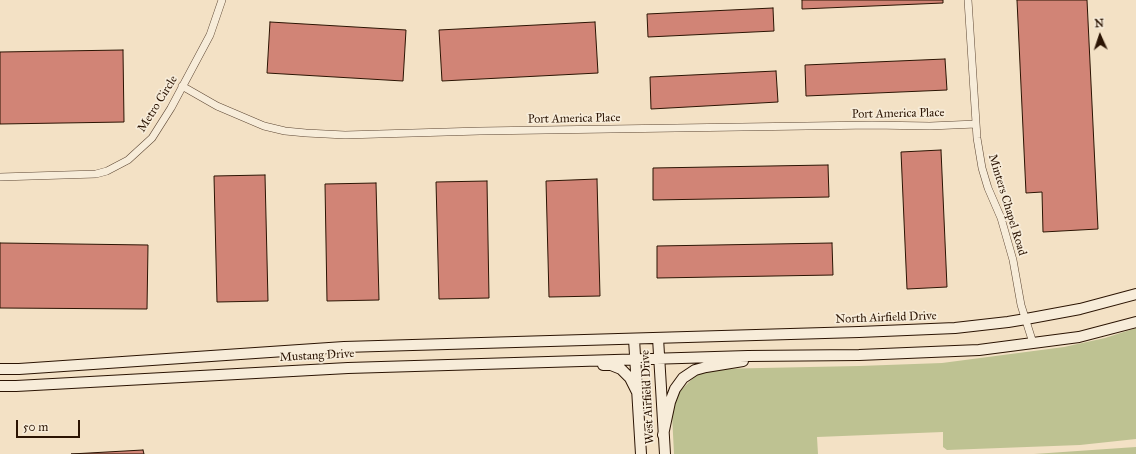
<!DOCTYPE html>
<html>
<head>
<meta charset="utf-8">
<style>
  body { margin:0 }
  #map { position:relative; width:1136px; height:454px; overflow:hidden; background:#f3e1c5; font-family:"IM FELL Great Primer",serif }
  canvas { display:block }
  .north { position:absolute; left:1080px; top:16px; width:40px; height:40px; -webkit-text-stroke:3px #f7ecd9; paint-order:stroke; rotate:357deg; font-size:11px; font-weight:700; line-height:16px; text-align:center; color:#2b1403 }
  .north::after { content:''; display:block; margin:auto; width:14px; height:18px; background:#2b1403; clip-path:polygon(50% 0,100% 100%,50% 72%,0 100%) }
  .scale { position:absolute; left:16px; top:420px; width:64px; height:18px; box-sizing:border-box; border:2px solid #2b1403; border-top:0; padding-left:5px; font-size:12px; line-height:14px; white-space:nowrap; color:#2b1403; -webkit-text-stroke:3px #f7ecd9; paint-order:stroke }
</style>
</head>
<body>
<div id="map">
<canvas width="1136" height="454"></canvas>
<div class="north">N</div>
<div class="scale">50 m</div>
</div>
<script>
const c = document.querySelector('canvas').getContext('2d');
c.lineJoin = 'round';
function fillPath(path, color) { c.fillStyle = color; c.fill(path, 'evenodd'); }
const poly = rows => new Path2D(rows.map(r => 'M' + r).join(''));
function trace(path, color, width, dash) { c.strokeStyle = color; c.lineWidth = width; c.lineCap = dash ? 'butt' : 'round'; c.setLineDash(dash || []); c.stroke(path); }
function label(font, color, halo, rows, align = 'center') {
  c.font = font + ' "IM FELL Great Primer",serif'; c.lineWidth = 3.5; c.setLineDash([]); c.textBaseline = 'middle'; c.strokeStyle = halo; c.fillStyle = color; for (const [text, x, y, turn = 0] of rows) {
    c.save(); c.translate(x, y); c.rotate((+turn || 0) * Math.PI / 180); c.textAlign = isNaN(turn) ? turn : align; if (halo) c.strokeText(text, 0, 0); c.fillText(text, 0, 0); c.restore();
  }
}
fillPath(poly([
  [1136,328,1136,439,1080,445,947,450,943,447,943,432,817,437,818,454,674,454,672,414,675,402,680,391,695,376,703,372,713,369,859,366,942,363,1064,347,1105,338],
  [1136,447,1136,454,1034,454,1092,450]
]), '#bec292');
const building = poly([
  [802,0,943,0,943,3,802,9,802,0],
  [1017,0,1087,0,1098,229,1043,232,1042,192,1026,193,1017,0],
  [773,8,774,31,648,37,647,14,773,8],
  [270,22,406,30,403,81,267,73,270,22],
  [595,22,598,73,442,81,439,30,595,22],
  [123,50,124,122,0,124,0,52,123,50],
  [945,59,947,90,806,96,805,65,945,59],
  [776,71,778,102,651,109,650,77,776,71],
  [941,150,947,287,907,289,901,152,941,150],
  [828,165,829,197,653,200,653,168,828,165],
  [265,175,268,301,217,302,214,176,265,175],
  [597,179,600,296,549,297,546,181,597,179],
  [487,181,489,298,439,299,436,182,487,181],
  [376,183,379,300,327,301,325,184,376,183],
  [0,243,148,245,147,309,0,308,0,243],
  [832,243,833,275,657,278,657,246,832,243],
  [143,450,144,454,71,454,143,450]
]);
fillPath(building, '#d18476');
trace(building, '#2b1403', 1);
const street = poly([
  [968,0,977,138,982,168,988,188,1001,218,1013,260,1021,305,1033,343],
  [182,86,217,106,264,126,285,131,306,133,345,135,480,131,872,125,930,126,976,124],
  [0,177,96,174,107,171,128,160,152,138,171,108,210,35,222,0]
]);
const secondary = poly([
  [658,338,665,454],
  [634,339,641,454],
  [603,365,611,365,621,369,630,378,637,392],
  [0,369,19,369,344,347,859,332,955,328,1008,322,1026,319,1080,309,1136,294],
  [0,386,16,386,348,368,748,356,859,355,979,350,1079,337,1136,322],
  [663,435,670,402,675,389,683,378,695,370,706,367,743,361]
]);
trace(street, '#5d4734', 8);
trace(secondary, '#2b1403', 12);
trace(street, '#f7ecd9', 7);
trace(secondary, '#f7ecd9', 10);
label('12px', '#2b1403', '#f7ecd9', [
  ["Metro Circle",158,104,-58],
  ["Port America Place",898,114,-1],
  ["Port America Place",574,119,-1],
  ["Minters Chapel Road",1007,205,73],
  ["North Airfield Drive",886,318,-2],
  ["Mustang Drive",317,356,-3],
  ["West Airfield Drive",648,397,-93]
]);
</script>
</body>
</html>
